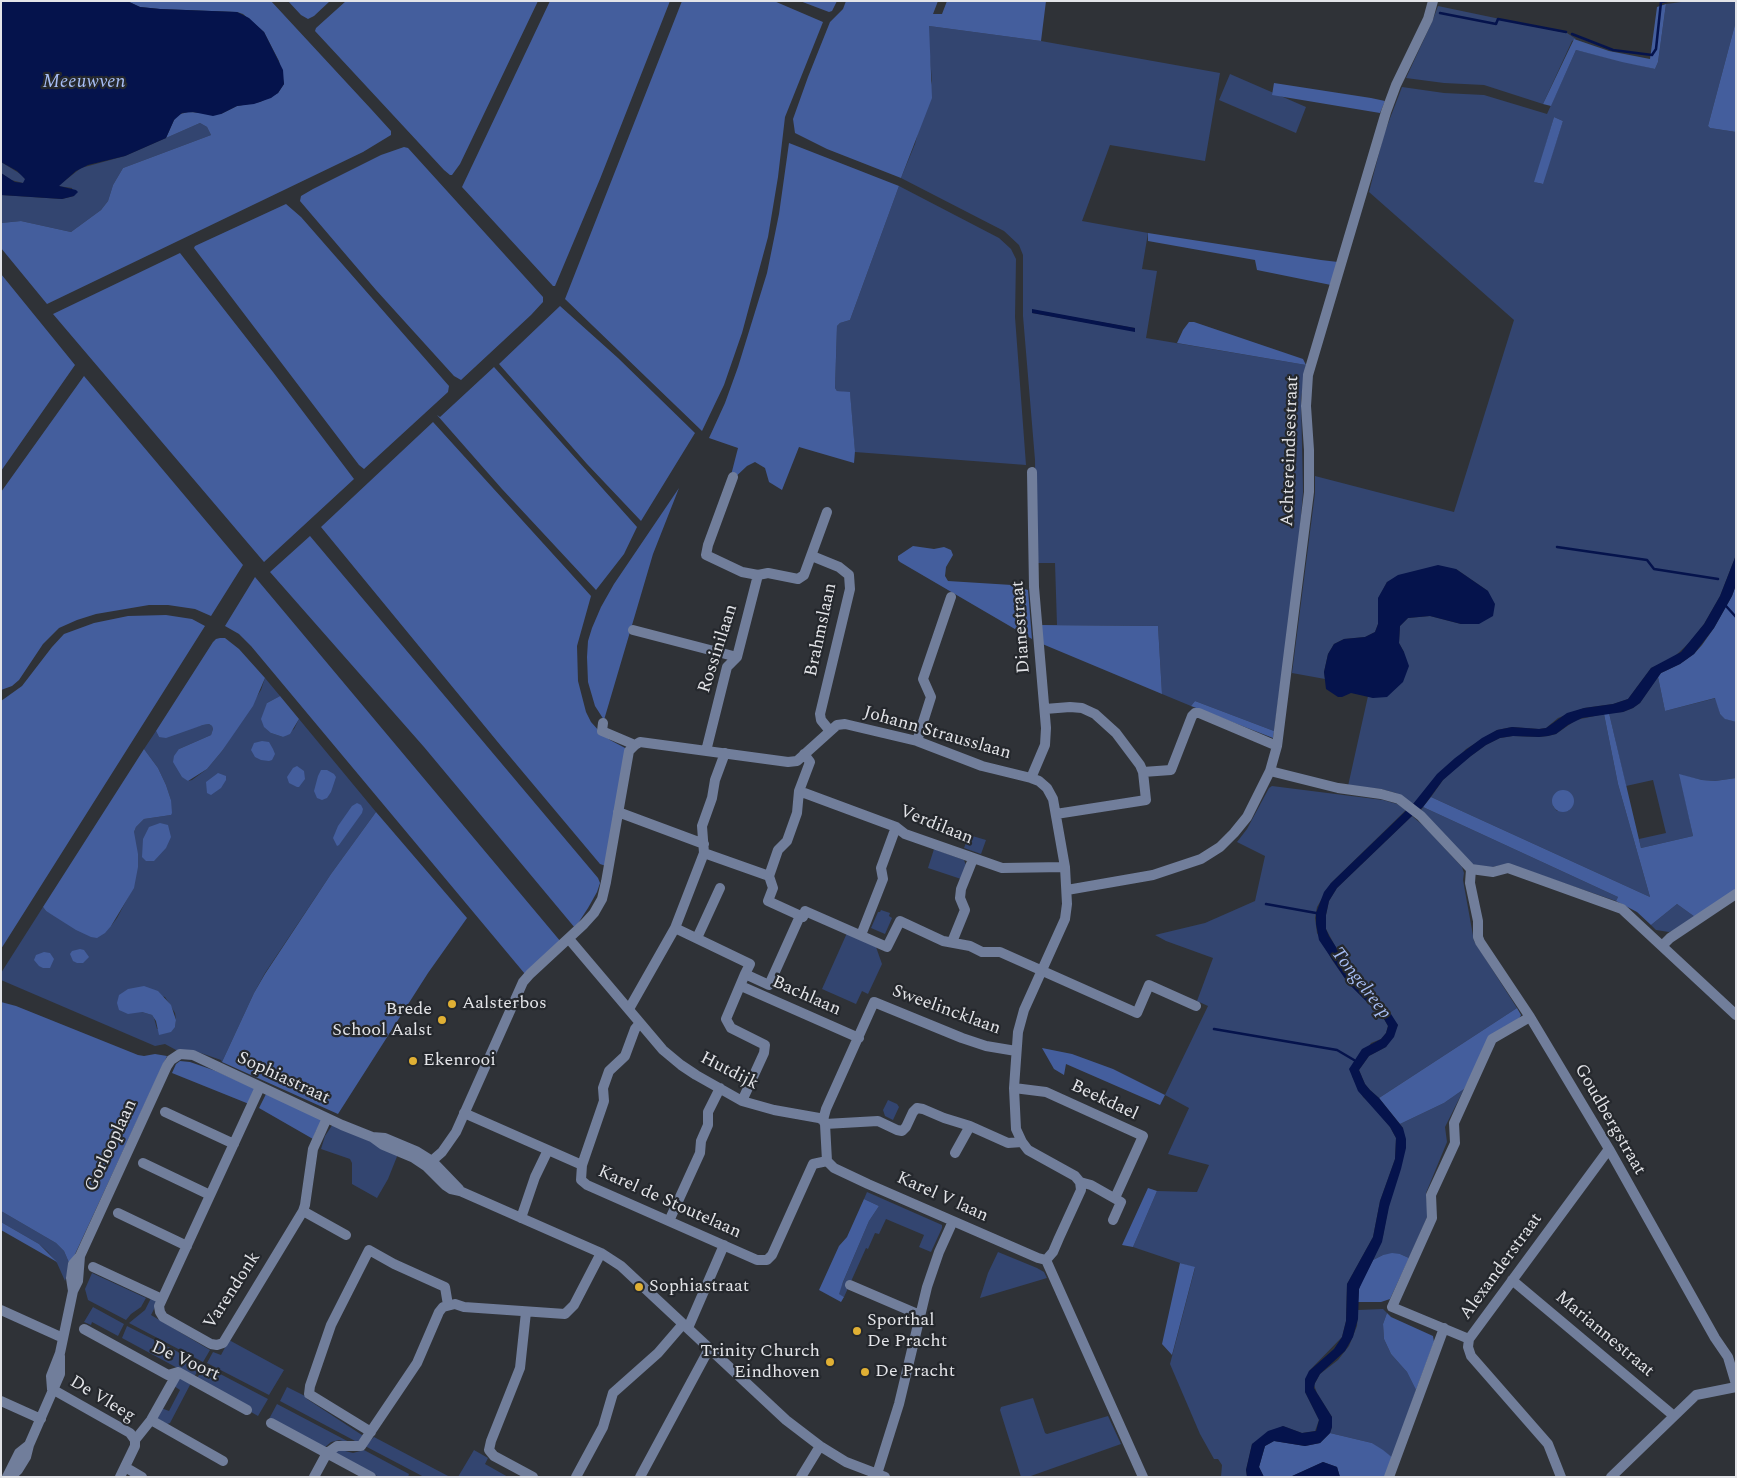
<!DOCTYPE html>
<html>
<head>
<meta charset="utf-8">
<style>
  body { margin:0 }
  #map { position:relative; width:1737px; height:1478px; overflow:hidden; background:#2f3237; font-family:Spectral,serif }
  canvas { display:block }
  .frame { position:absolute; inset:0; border:2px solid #e3e4e8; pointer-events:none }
</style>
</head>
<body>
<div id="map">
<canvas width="1737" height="1478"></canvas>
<div class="frame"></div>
</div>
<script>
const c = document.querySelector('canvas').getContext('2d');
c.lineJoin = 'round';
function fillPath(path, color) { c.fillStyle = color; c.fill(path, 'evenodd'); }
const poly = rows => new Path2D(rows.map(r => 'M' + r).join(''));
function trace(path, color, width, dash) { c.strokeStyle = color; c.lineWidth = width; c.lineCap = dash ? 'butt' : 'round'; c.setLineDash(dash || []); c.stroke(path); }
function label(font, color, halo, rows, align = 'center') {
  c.font = font + ' Spectral,serif'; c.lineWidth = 4.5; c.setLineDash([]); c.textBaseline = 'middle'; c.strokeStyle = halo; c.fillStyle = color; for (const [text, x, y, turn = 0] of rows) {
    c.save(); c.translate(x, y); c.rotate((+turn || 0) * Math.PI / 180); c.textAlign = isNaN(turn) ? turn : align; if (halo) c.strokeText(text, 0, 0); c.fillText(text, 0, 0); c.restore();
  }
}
fillPath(poly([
  [1689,1,1736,1,1736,21,1708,126,1710,128,1736,132,1736,555,1720,596,1704,624,1690,642,1673,658,1651,668,1628,699,1613,704,1584,708,1558,718,1546,728,1539,729,1512,727,1497,730,1466,749,1413,804,1396,793,1381,789,1348,786,1368,696,1373,698,1404,652,1399,643,1400,626,1408,618,1430,616,1461,624,1488,591,1456,569,1387,582,1378,599,1378,624,1375,632,1365,637,1344,639,1334,644,1328,654,1324,672,1325,679,1292,673,1315,493,1315,476,1454,512,1514,320,1369,192,1384,134,1402,87,1444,93,1484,95,1547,114,1576,50,1655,69,1658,62,1666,4],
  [1554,117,1563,121,1542,184,1535,182],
  [1438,6,1567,33,1576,39,1572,41,1543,104,1484,85,1444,83,1406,78,1432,22],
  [929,26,1041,41,1220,73,1205,161,1110,145,1082,221,1148,233,1142,269,1157,271,1146,338,1306,365,1301,399,1303,492,1297,563,1274,731,1195,701,1191,706,1162,694,1158,626,1057,625,1055,563,1036,563,1035,460,1023,316,1023,255,1019,245,1004,231,901,178,915,144,932,81,928,33],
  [1032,310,1135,328,1135,331,1032,313],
  [1230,74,1306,107,1296,133,1219,100],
  [200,123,207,127,211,135,123,168,113,185,108,201,101,210,71,232,21,221,1,223,1,195,62,199,74,196,72,188,58,186,81,168,125,156],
  [1,162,22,175,25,179,25,182,23,183,11,180,1,173],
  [899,186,999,238,1011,249,1016,259,1015,317,1026,465,855,452,850,393,837,391,835,388,837,326,840,323,850,320],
  [1658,677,1665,711,1716,698,1720,714,1726,719,1736,722,1736,778,1715,781,1702,780,1680,775,1693,836,1641,848,1639,839,1666,833,1653,780,1626,786,1609,713,1623,712,1633,708,1640,703],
  [265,678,280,696,267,703,271,733,283,737,294,729,299,719,376,812,331,874,265,973,254,993,222,1062,221,1060,192,1050,176,1050,165,1044,155,1046,1,980,1,973,43,907,46,911,58,917,111,926,117,918,133,888,134,832,136,827,144,819,171,815,171,800,166,785,158,768,144,749,156,731,159,737,203,725,209,724,212,726,213,729,211,735,179,749,188,781,192,780,207,769,222,751,261,690],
  [131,989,165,997,175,1013,176,1020,175,1027,157,1029,154,1018,152,1015,142,1012,128,990],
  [1604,714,1618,784,1650,897,1431,797,1443,780,1460,764,1486,745,1500,738,1513,736,1539,737,1548,736,1556,734,1576,720],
  [1573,798,1573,805,1568,811,1557,811,1553,806],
  [1272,786,1383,800,1397,804,1406,810,1331,883,1317,907,1315,918,1317,933,1332,960,1348,983,1384,1019,1388,1026,1386,1033,1381,1039,1371,1043,1352,1076,1363,1097,1372,1105,1390,1127,1396,1138,1395,1159,1380,1201,1373,1237,1347,1284,1346,1321,1342,1337,1309,1371,1305,1392,1319,1420,1315,1431,1302,1433,1283,1426,1252,1444,1246,1470,1247,1477,1221,1477,1222,1465,1218,1459,1214,1459,1200,1434,1170,1364,1195,1268,1133,1247,1157,1191,1197,1192,1209,1165,1168,1154,1189,1108,1165,1095,1208,1006,1197,1001,1213,958,1166,941,1155,935,1205,923,1255,901,1265,856,1237,842,1247,829,1269,788],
  [1423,807,1618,897,1616,901,1508,864,1487,868,1471,864,1421,810],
  [1412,816,1425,827,1462,867,1464,873,1463,880,1474,941,1517,1008,1379,1098,1370,1090,1365,1084,1359,1070,1369,1056,1386,1047,1398,1025,1355,977,1340,955,1326,929,1326,915,1329,901,1337,888],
  [969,835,986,840,981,854,964,848],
  [934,849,964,860,966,865,961,879,928,868],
  [1677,904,1695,917,1676,930,1669,932,1656,930,1651,925],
  [881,910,890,913,889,916,892,918,885,934,871,928,878,912,880,912],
  [847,933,876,947,882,964,868,994,862,991,856,1004,822,989],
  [1464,1089,1445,1127,1447,1142,1426,1193,1428,1215,1409,1258,1400,1254,1383,1255,1373,1260,1383,1236,1403,1128,1400,1124,1444,1103],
  [888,1100,897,1104,899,1107,893,1120,885,1116,883,1110],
  [333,1124,398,1154,388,1179,377,1198,352,1184,352,1163,350,1159,321,1149,325,1136],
  [867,1192,942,1225,942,1228,931,1252,919,1247,924,1235,886,1219,879,1234,875,1233,868,1249,866,1248,844,1297,838,1294,869,1221,879,1206,864,1199],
  [1,1211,56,1243,64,1251,70,1265,65,1281,57,1263,48,1252,39,1244,1,1222],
  [998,1252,1037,1268,1044,1272,1047,1278,980,1298,988,1273],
  [92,1273,146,1298,141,1307,131,1314,126,1320,88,1300,85,1289],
  [151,1298,158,1301,151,1315,210,1350,203,1362,129,1323,145,1310],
  [93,1307,124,1324,118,1336,92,1322,91,1325,84,1322],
  [1383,1309,1387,1313,1383,1324,1384,1339,1391,1354,1407,1372,1416,1390,1393,1458,1372,1443,1330,1433,1332,1427,1332,1417,1317,1393,1314,1385,1320,1374,1338,1360,1349,1346,1357,1326,1358,1310],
  [127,1326,202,1364,194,1377,122,1338],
  [229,1340,284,1370,269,1395,207,1363,213,1352,221,1355],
  [205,1366,268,1399,258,1416,251,1412,252,1409,197,1378],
  [178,1377,191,1383,170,1423,167,1424,158,1419,157,1416,161,1408,169,1411,180,1390,174,1386],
  [287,1387,305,1396,307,1399,365,1437,357,1442,280,1401],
  [1033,1398,1045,1433,1047,1434,1108,1416,1121,1444,1028,1477,1021,1477,1000,1410,1001,1407],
  [277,1404,353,1444,339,1440,331,1442,324,1448,269,1419],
  [374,1437,450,1477,424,1477,365,1446],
  [337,1449,353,1453,364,1450,409,1474,408,1477,379,1477,332,1452],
  [474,1450,488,1458,485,1464,508,1477,458,1477]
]), '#334570');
fillPath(poly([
  [127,1,271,1,371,109,391,131,391,135,363,152,47,304,1,248,1,223,21,221,71,232,101,210,108,201,113,185,123,168,211,135,207,127,200,123,166,138,174,120,177,115,188,112,221,114,237,106,260,102,278,93,284,84,279,61,264,32,243,14,237,12,160,9,140,7],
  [288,1,330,1,314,16,308,19,301,15],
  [346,1,538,1,460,164,452,175,450,175,444,170,315,31,316,28],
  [550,1,670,1,600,179,555,286,553,286,462,187],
  [682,1,774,1,823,22,785,117,778,177,768,237,742,333,724,385,702,431,565,299],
  [800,1,837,1,832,11,829,12],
  [846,1,938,1,933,14,942,14,947,1,1046,1,1041,41,929,26,932,98,901,178,827,149,795,133,793,119,808,77,830,22,843,9],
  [1666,4,1658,62,1655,69,1622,62,1576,50,1551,106,1543,104,1574,39,1609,51,1650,59,1657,7],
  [1736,21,1736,132,1710,128,1708,126],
  [1274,83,1371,98,1385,101,1380,113,1272,95],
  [1554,117,1563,121,1543,184,1534,182],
  [789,143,899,186,850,320,840,323,837,326,835,388,837,391,850,392,855,451,854,463,799,447,782,490,769,482,765,468,755,462,747,466,729,483,738,448,709,438,725,403,738,367,767,273,779,214],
  [404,147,408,148,447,191,543,297,543,302,531,315,461,380,454,376,376,290,300,201,301,196,313,189,381,155],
  [286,204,301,217,449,386,448,392,364,469,359,465,194,248,195,246],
  [1148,233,1321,260,1338,262,1331,285,1257,270,1255,260,1148,241],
  [180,253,273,372,354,479,264,562,53,314],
  [1,274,75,365,1,471],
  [560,306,618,358,695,433,641,521,587,464,499,364],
  [1189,322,1194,322,1303,359,1306,365,1177,343,1183,330],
  [494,367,637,527,624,554,596,590,502,489,437,415,440,417],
  [84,376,243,565,211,616,195,609,168,605,149,605,96,614,77,620,59,628,43,644,19,680,12,686,1,690,1,492],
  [433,422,591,596,577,646,578,681,586,712,591,722,600,732,610,740,627,749,606,866,600,864,501,746,321,527],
  [679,488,653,554,604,720,595,706,588,682,587,657,588,641,592,628,601,607,614,584],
  [310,536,598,878,600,883,597,892,588,908,575,928,424,747,270,572],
  [913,546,934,549,944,547,951,550,953,555,946,567,945,576,948,581,1012,585,1028,590,1032,639,900,562,898,560,898,556],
  [255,577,561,942,525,974,251,646,239,634,225,626],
  [1736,585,1736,722,1725,719,1720,714,1715,698,1665,711,1658,677,1661,673,1680,664,1694,654,1702,645,1714,628,1732,596],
  [166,615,192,619,205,626,1,949,1,701,22,686,52,647,64,634,94,623,128,616],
  [1039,625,1158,626,1162,694,1040,643],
  [220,638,225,638,239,649,265,678,253,706,222,751,207,769,188,781,182,777,173,762,174,756,179,749,211,735,213,729,212,726,209,724,203,725,166,738,159,737,156,731,213,642,216,639],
  [280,696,299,719,290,734,283,737,271,733,264,727,261,719,267,703],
  [1195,701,1274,731,1273,738,1191,706],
  [1609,713,1641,848,1693,836,1679,774,1702,780,1715,781,1736,778,1736,890,1695,917,1677,904,1651,925,1637,912,1616,901,1618,897,1423,807,1431,797,1650,897,1618,784,1604,714],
  [262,741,269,742,273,749,275,754,272,760,269,761,261,760,255,757,251,750,254,743],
  [144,749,158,768,166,785,171,800,172,813,171,815,144,819,136,827,134,832,138,854,138,867,134,888,111,926,105,933,97,938,91,937,76,930,46,911,43,907],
  [297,766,304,771,305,779,299,787,297,787,289,783,287,777,293,768],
  [321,770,327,770,334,774,336,777,331,792,327,798,322,800,317,798,314,791,318,776],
  [218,773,226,776,226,780,221,788,211,795,207,793,206,782],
  '1552 801a11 11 0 1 1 22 0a11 11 0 1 1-22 0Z',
  [357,803,361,805,363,809,362,813,339,845,337,846,333,838,338,826,352,806],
  [376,812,467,918,428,973,338,1114,222,1062,254,993,265,974,331,874],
  [160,823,168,825,171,837,166,848,154,861,146,861,142,857,143,839,149,827],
  [80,949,84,950,89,957,83,963,77,963,73,961,70,954,72,951],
  [44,952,50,953,54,959,50,968,43,968,39,966,34,960,36,955],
  [144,986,158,991,171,1005,176,1020,175,1027,171,1032,159,1035,156,1021,152,1015,142,1012,128,1014,119,1010,117,1003,119,995,128,989],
  [1,1002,16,1006,138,1055,144,1056,155,1054,167,1056,70,1265,64,1251,56,1243,1,1211],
  [1517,1008,1521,1015,1519,1019,1494,1034,1464,1089,1444,1103,1400,1124,1379,1098],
  [1042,1048,1072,1054,1113,1069,1165,1095,1160,1105,1066,1064,1064,1075,1054,1069],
  [180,1061,190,1062,216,1071,256,1089,249,1104,172,1073,176,1064],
  [266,1094,323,1120,316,1131,313,1139,259,1108],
  [1148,1188,1157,1191,1133,1247,1122,1245],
  [864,1199,879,1206,869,1221,843,1282,839,1294,844,1297,841,1302,819,1290,839,1246,847,1237],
  [1,1222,39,1244,57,1262,1,1230],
  [1392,1253,1400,1254,1409,1258,1390,1299,1381,1302,1358,1302,1359,1289,1361,1283,1373,1260,1383,1255],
  [1180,1263,1195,1267,1172,1355,1162,1344],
  [1387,1313,1391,1317,1433,1336,1434,1342,1416,1390,1407,1372,1391,1354,1384,1339,1383,1324],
  [1330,1433,1372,1443,1383,1450,1393,1458,1386,1477,1340,1477,1337,1467,1323,1462,1290,1477,1264,1477,1259,1467,1265,1446,1274,1441,1305,1446,1320,1443]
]), '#445e9d');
fillPath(poly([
  [1,1,127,1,140,7,160,9,237,12,249,18,264,32,283,70,284,84,278,93,271,98,254,104,237,106,221,114,213,116,193,112,182,113,174,120,166,138,125,156,88,165,76,171,59,186,76,190,78,192,74,196,62,199,1,195,1,173,15,182,23,183,25,179,17,171,1,162],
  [1032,309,1135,328,1135,332,1032,313],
  [1736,555,1736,585,1732,596,1714,628,1694,654,1680,664,1661,673,1640,703,1633,708,1623,712,1582,718,1568,725,1556,734,1548,736,1539,737,1513,736,1500,738,1486,745,1471,756,1443,780,1423,807,1412,816,1337,888,1329,901,1326,915,1326,929,1329,936,1355,977,1391,1014,1398,1025,1394,1037,1386,1047,1369,1056,1359,1070,1365,1084,1370,1090,1379,1098,1403,1128,1406,1139,1406,1148,1401,1169,1389,1207,1382,1242,1359,1289,1358,1319,1353,1337,1345,1351,1320,1374,1315,1383,1314,1388,1317,1393,1332,1417,1332,1427,1330,1433,1320,1443,1305,1446,1274,1441,1265,1446,1259,1467,1264,1477,1247,1477,1246,1470,1252,1444,1268,1431,1283,1426,1302,1433,1316,1431,1319,1420,1305,1392,1305,1379,1309,1371,1334,1349,1342,1337,1346,1321,1347,1284,1373,1237,1380,1201,1395,1159,1396,1138,1390,1127,1358,1091,1349,1069,1362,1049,1381,1039,1386,1033,1388,1026,1384,1019,1348,983,1319,940,1316,924,1316,913,1324,892,1331,883,1413,804,1437,774,1455,758,1482,738,1497,730,1512,727,1539,729,1546,728,1567,713,1584,708,1613,704,1628,699,1651,668,1681,652,1704,624,1720,596],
  [1438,565,1456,569,1488,591,1495,604,1493,616,1479,624,1461,624,1430,616,1408,618,1400,626,1399,643,1404,652,1409,666,1403,682,1387,697,1373,698,1351,693,1342,697,1338,697,1326,689,1324,672,1328,654,1334,644,1344,639,1365,637,1375,632,1378,624,1378,598,1387,582,1398,575],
  [1323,1462,1337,1467,1340,1477,1290,1477]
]), '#05134c');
trace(poly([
  [1440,13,1496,24,1498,19,1566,32],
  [1572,34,1613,50,1652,55,1656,49,1661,2,1667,1],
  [1557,547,1647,560,1654,569,1718,579],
  [1726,606,1736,617],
  [1266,904,1316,913],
  [1214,1029,1337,1050,1354,1060]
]), '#05134c', 2.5);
trace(poly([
  [812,556,839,567,849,575,850,589,820,714,821,720,830,731],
  [758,575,768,573,798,579,804,575,827,512],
  [633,630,737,657],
  [1045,709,1070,707,1082,708,1095,714,1116,733,1140,765,1143,772,1146,800,1056,814],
  [603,723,602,731,635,745],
  [917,741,931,697,923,679,951,597],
  [706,751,727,667,737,657,758,575,742,572,706,555,708,545,733,477],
  [1270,771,1338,788,1381,794,1399,799,1421,816,1471,869,1493,872,1508,868,1622,909,1736,1015],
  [1143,772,1171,770,1192,716,1195,713,1199,713,1277,746],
  [1031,778,1045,745,1046,728,1034,587,1032,472],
  [799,791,896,827,905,834,1002,868,1065,867],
  [618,812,704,844],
  [704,853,769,876,773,888,768,901,803,917,805,911,887,947,900,921,943,941,970,946,982,952,1000,952,1137,1013,1149,985,1196,1006],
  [1471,869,1470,883,1478,921,1478,937,1480,942,1530,1017,1609,1149,1715,1338,1728,1357,1736,1384],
  [769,876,778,850,787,841,797,813,799,791,810,762,804,754],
  [1067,890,1153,875,1201,859,1220,847,1234,833,1247,817,1270,771,1277,746,1309,492,1309,450,1306,406,1308,375,1386,112,1396,85,1428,19,1433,1],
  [675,928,750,964,745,974],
  [861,935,883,879,881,868,896,827],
  [697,938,720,888],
  [569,939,663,1050,681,1065,696,1075,742,1101,774,1110,819,1118,823,1120,825,1124,878,1121,897,1130,902,1131,906,1127,913,1112,917,1108,923,1109,944,1118,970,1126,1008,1143,1022,1142],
  [952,942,965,910,960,898,961,889,973,859],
  [1662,946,1670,938,1736,894],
  [741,986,859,1038],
  [629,1009,675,928,704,853,702,826,712,798,715,780,725,753],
  [260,1087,159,1306,160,1312,163,1317,211,1344,217,1345,223,1343,303,1211,305,1205,313,1149,327,1118],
  [1014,1088,1046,1092,1143,1136,1115,1198],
  [742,1101,764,1053,765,1045,731,1028,726,1019,745,974,769,985,800,916],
  [165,1112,234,1144],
  [464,1113,582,1165,581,1180,587,1185,757,1260,767,1260,772,1255,813,1164,827,1161,825,1124],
  [823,1120,826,1109,874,1002,962,1038,986,1046,1016,1051],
  [372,1137,383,1145,414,1158,426,1166,445,1185,451,1189,460,1191,601,1253,621,1266,786,1420,820,1446,846,1462,885,1477],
  [955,1153,970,1126],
  [827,1161,834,1168,868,1184,1038,1258,1046,1260],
  [143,1163,210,1195],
  [582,1165,604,1101,603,1088,609,1071,625,1056,635,1029,640,1023],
  [426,1166,442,1152,456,1132,523,982,530,974,584,924,594,913,602,899,606,882,629,751,635,745,640,742,788,762,797,761,837,725,845,724,917,741,982,766,1031,778,1039,781,1047,788,1053,799,1065,867,1067,904,1065,919,1024,1010,1018,1032,1014,1088,1016,1129,1022,1142,1028,1150,1075,1176,1080,1182,1081,1190,1059,1238,1053,1252,1046,1260],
  [1080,1182,1091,1185,1121,1202,1113,1220],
  [303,1211,346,1235],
  [118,1213,187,1246],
  [521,1218,535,1177,548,1150],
  [669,1221,700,1153,701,1141,708,1125,708,1112,720,1088],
  [1046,1260,1143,1477],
  [93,1267,162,1299],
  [1512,1280,1674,1416],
  [850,1285,920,1315],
  [73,1291,71,1278,73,1264,80,1256,167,1066,171,1060,180,1054,193,1055,342,1125,372,1137,385,1138,416,1151,432,1161,459,1189],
  [1,1310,63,1338],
  [526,1312,520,1368,491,1441,489,1450,494,1456,533,1477],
  [688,1328,724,1245],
  [84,1329,168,1375,178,1372,247,1410],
  [1469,1339,1392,1307,1432,1218,1431,1195,1455,1143,1454,1123,1492,1039,1530,1017],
  [52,1389,51,1376,60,1353,73,1291,78,1281,80,1256],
  [52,1389,130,1433,135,1440],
  [1,1401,41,1419],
  [151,1420,223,1461],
  [271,1423,371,1477],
  [371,1432,309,1394,310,1386,331,1325,369,1250,394,1264,445,1287,448,1305],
  [125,1467,142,1477],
  [877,1474,899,1404,927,1287,939,1252,953,1221],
  [7,1477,19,1453,29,1445],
  [10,1477,18,1470,26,1457,29,1445,60,1374,60,1356],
  [120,1477,135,1446,135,1440,151,1420,178,1372],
  [314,1477,327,1453,337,1446,361,1446,417,1363,439,1312,443,1307,455,1304,464,1307,565,1314,574,1305,601,1253],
  [576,1477,603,1427,613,1393,658,1353,683,1324],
  [640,1477,709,1349],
  [801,1477,820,1446],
  [1389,1477,1444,1328],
  [1561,1477,1548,1444,1471,1356,1468,1347,1469,1339,1609,1149],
  [1611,1477,1696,1395,1736,1387]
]), '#717e9b', 10);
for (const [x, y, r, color] of [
  [452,1004,5,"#e0b034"],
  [442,1020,5,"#e0b034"],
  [413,1061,5,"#e0b034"],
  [639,1287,5,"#e0b034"],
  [857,1331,5,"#e0b034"],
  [830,1362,5,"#e0b034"],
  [865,1372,5,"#e0b034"]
]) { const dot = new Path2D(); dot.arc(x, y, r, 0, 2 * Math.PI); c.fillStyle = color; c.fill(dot); trace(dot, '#25282d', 2); }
label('18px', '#e3e4e8', '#25282d', [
  ["Achtereindsestraat",1291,451,-88],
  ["Dianestraat",1022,627,-94],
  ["Brahmslaan",822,630,-78],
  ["Rossinilaan",719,649,-72],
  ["Johann Strausslaan",937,734,16],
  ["Verdilaan",936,826,22],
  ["Bachlaan",806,997,24],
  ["Sweelincklaan",946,1011,20],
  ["Hutdijk",729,1072,27],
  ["Sophiastraat",283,1079,25],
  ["Beekdael",1104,1101,25],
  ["Goudbergstraat",1609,1120,60],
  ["Gorlooplaan",112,1146,-65],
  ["Karel V laan",942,1198,24],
  ["Karel de Stoutelaan",669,1203,24],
  ["Alexanderstraat",1502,1267,-54],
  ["Varendonk",233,1291,-57],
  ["Mariannestraat",1604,1335,40],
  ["De Voort",185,1362,24],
  ["De Vleeg",102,1400,31]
]);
label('18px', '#e3e4e8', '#25282d', [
  ["Aalsterbos",462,1004],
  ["Brede",432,1010,"right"],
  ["School Aalst",432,1031,"right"],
  ["Ekenrooi",423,1061],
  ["Sophiastraat",649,1287],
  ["Sporthal",867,1321],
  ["De Pracht",867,1342],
  ["Trinity Church",820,1352,"right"],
  ["Eindhoven",820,1373,"right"],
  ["De Pracht",875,1372]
], 'left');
label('italic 19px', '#a7bef5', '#25282d', [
  ["Meeuwven",84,83],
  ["Tongelreep",1360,984,52]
]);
</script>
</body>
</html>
